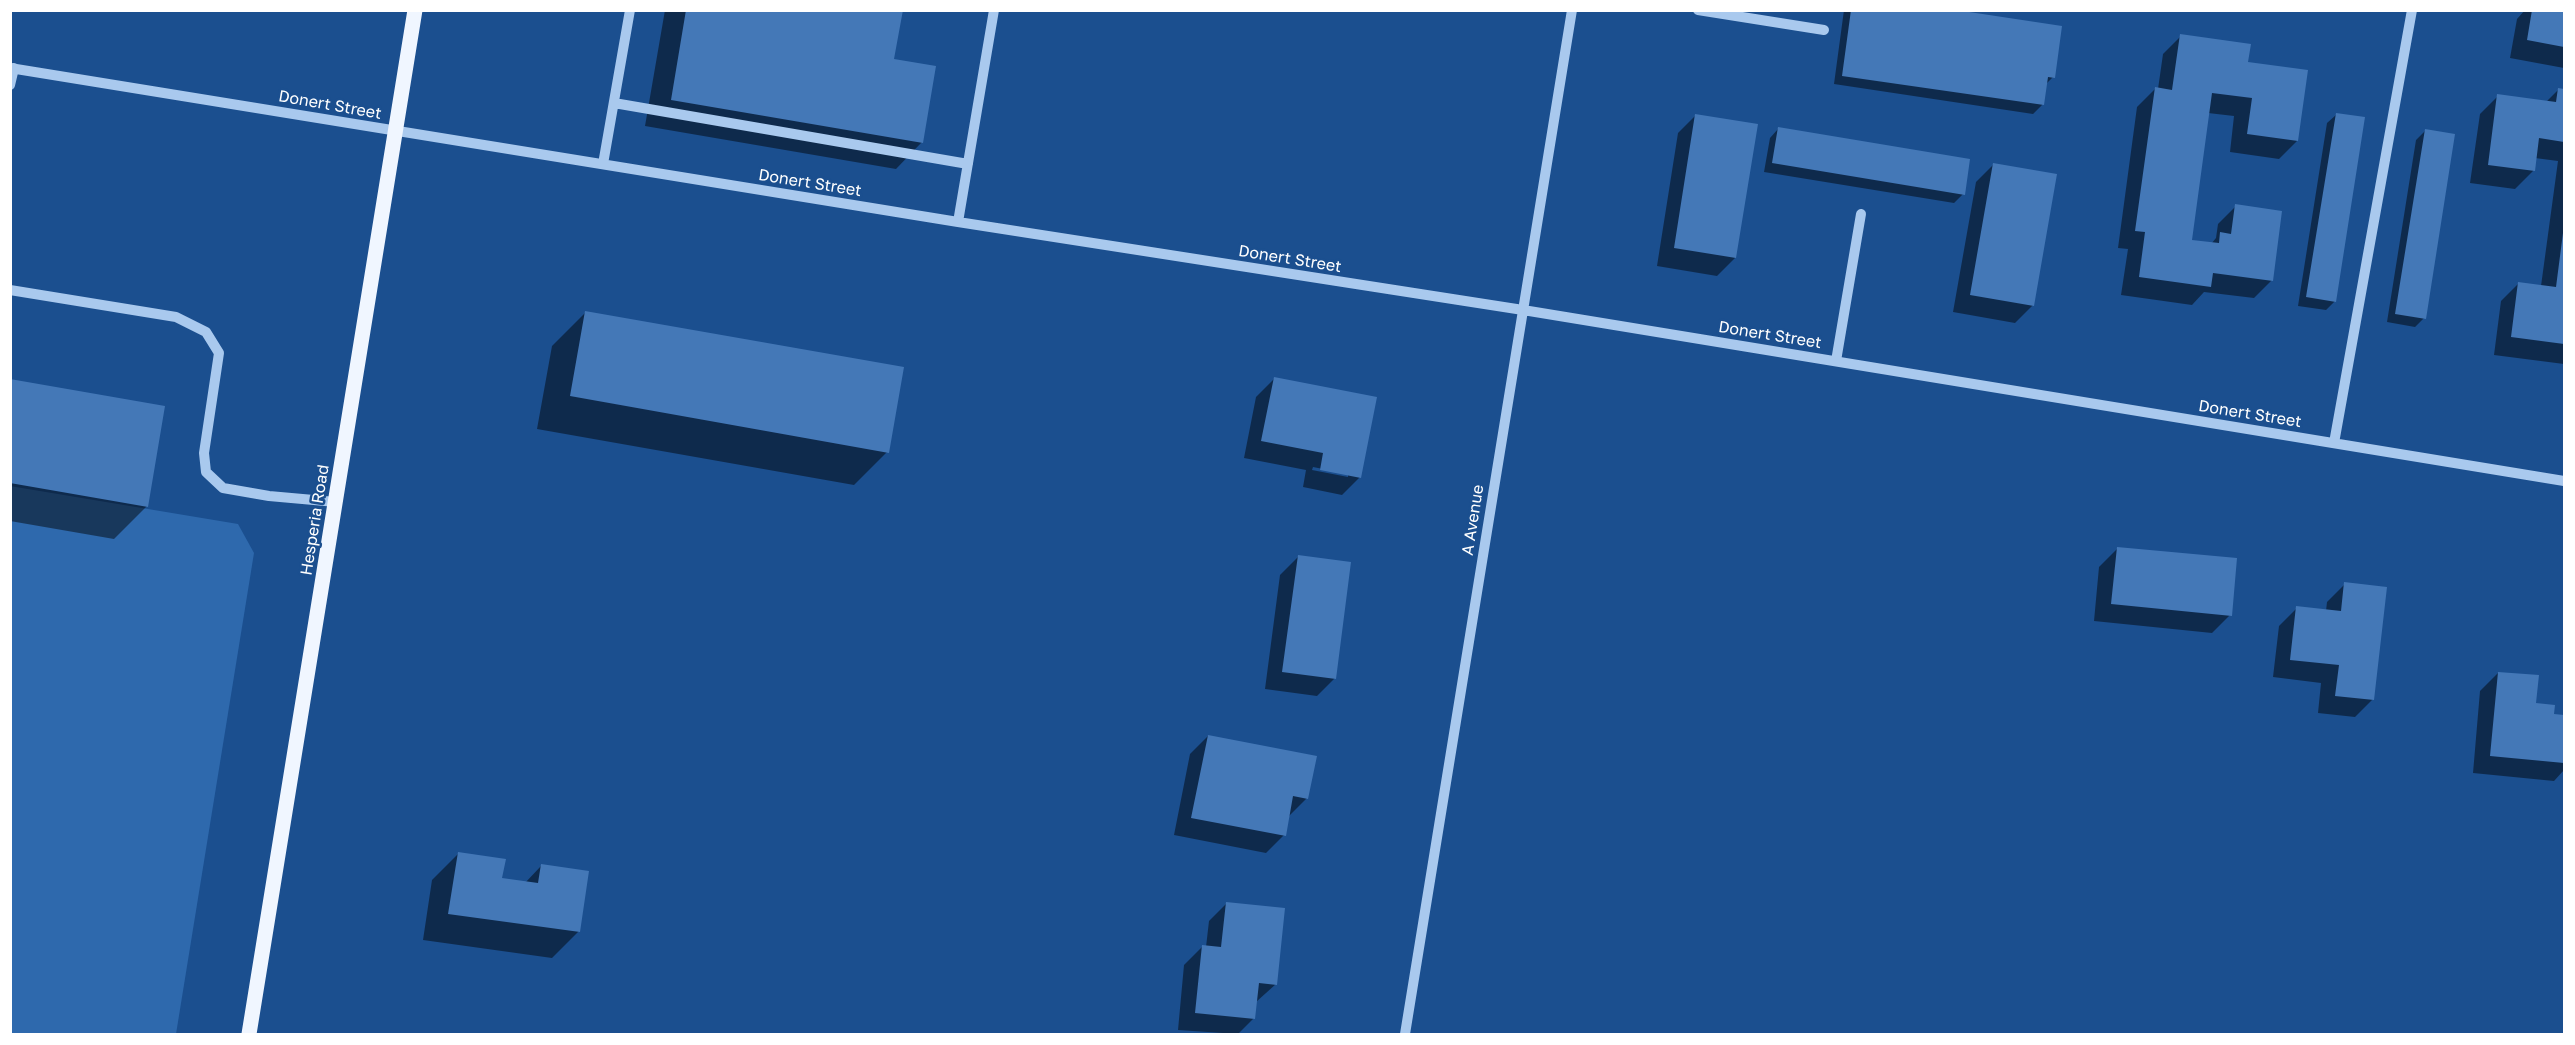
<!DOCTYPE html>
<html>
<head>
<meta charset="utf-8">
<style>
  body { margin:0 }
  #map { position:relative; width:2575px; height:1045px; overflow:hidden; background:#1b4f8f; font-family:"Golos Text",sans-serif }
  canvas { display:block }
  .frame { position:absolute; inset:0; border:12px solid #fff; pointer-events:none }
</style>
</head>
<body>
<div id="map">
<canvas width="2575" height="1045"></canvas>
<div class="frame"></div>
</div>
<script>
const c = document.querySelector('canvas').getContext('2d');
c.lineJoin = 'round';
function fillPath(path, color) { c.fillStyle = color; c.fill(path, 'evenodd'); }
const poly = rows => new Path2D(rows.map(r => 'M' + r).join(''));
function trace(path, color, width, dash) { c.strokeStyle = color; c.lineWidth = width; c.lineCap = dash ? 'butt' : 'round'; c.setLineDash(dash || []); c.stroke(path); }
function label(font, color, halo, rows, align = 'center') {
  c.font = font + ' "Golos Text",sans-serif'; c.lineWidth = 5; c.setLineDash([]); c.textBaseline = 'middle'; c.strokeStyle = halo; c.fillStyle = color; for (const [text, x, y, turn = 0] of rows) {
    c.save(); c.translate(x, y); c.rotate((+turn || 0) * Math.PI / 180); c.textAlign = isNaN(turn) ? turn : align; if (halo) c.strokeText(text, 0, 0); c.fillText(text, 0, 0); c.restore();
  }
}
fillPath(poly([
  [10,486,238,524,254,553,176,1034,11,1034]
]), '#2e69ad');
fillPath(poly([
  [665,10,901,10,893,60,922,142,896,169,645,126],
  [1844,10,1946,10,2053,77,2045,85,2042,105,2033,114,1834,84],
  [2525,10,2564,10,2564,68,2510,58,2517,19],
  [2181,36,2246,63,2297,141,2279,159,2230,152,2234,116,2208,113,2191,241,2211,244,2216,238,2218,224,2236,206,2272,280,2254,298,2204,292,2192,305,2121,295,2128,249,2118,248,2137,107,2155,89,2158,89,2163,54],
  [2559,89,2564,90,2564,364,2494,355,2501,301,2519,283,2541,286,2558,161,2535,158,2533,171,2515,189,2470,183,2480,114,2498,96,2546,102],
  [1696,115,1735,258,1717,276,1657,266,1678,133],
  [2336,115,2335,301,2326,310,2298,306,2327,123],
  [1778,129,1963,194,1954,203,1764,172,1770,138],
  [2425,131,2424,318,2415,327,2387,322,2416,140],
  [1994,164,2033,305,2015,323,1953,312,1976,182],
  [585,313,887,452,854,485,537,429,552,346],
  [1274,379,1360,477,1342,495,1303,487,1306,470,1244,458,1256,397],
  [1313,467,1348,474,1348,477,1312,470],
  [10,381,147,506,114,539,10,521],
  [2117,549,2230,615,2212,633,2094,621,2099,567],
  [1298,557,1335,678,1317,696,1265,689,1280,575],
  [2345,584,2373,699,2355,717,2318,713,2321,683,2273,677,2279,626,2297,608,2326,611,2327,602],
  [2498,673,2535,704,2553,716,2564,717,2564,770,2554,781,2473,773,2480,691],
  [1208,736,1307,798,1288,817,1284,835,1266,853,1174,835,1190,754],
  [458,854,501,879,525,883,541,866,579,931,552,958,423,940,432,880],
  [1227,903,1276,984,1256,1002,1254,1018,1238,1034,1178,1030,1184,965,1202,947,1206,947,1209,921]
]), '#0007');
fillPath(poly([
  [686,10,903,10,894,59,936,66,923,143,671,100],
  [1851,10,1956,10,2062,26,2055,78,2048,77,2044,105,1842,76],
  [2532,10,2564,10,2564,47,2527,40],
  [2180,34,2251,44,2248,62,2308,70,2298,141,2247,134,2252,98,2212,93,2192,240,2219,243,2220,232,2231,234,2235,204,2282,211,2273,281,2213,273,2211,287,2139,277,2145,232,2135,231,2155,87,2172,90],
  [2558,88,2564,89,2564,142,2539,138,2535,171,2488,165,2497,94,2556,102],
  [2336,113,2365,117,2336,302,2306,297],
  [1695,114,1758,124,1736,258,1674,248],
  [1778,127,1970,159,1965,195,1772,163],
  [2425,129,2455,134,2426,319,2395,314],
  [1993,163,2057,174,2034,306,1970,295],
  [2563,233,2564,344,2511,337,2518,282,2556,287],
  [585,311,904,367,889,453,570,396],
  [1274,377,1377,397,1361,478,1320,470,1323,453,1261,441],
  [10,379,165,406,148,507,10,483],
  [2117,547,2237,558,2232,616,2111,604],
  [1298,555,1351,562,1336,679,1282,672],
  [2344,582,2387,587,2374,700,2335,696,2339,665,2290,660,2296,606,2341,611],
  [2498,672,2539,675,2536,703,2555,705,2554,714,2564,715,2564,763,2490,756],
  [1208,735,1317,756,1308,799,1293,796,1286,836,1191,818],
  [458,852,506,859,502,878,538,883,541,864,589,871,580,932,448,914],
  [1226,902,1285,908,1277,985,1259,983,1255,1019,1195,1013,1202,945,1221,947]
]), '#4478b7');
trace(poly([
  [1698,10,1824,30],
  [10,68,958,222,1523,310,2564,481],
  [10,85,14,68],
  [614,103,968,164],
  [603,164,630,10],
  [958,222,994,10],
  [10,290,176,317,206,332,219,353,204,453,206,472,223,488,269,496,336,502],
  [1836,361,1861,214],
  [2334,443,2412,10],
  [1405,1034,1572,10]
]), '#a9c9ee', 10);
trace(poly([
  [249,1034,415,10]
]), '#f0f6ff', 15);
label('16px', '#fff', '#1b4f8f', [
  ["Donert Street",330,105,10],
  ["Donert Street",810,183,9],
  ["Donert Street",1290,259,9],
  ["Donert Street",1770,335,9],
  ["Donert Street",2250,414,9],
  ["Hesperia Road",315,520,-81],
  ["A Avenue",1473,520,-81]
]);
</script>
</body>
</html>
